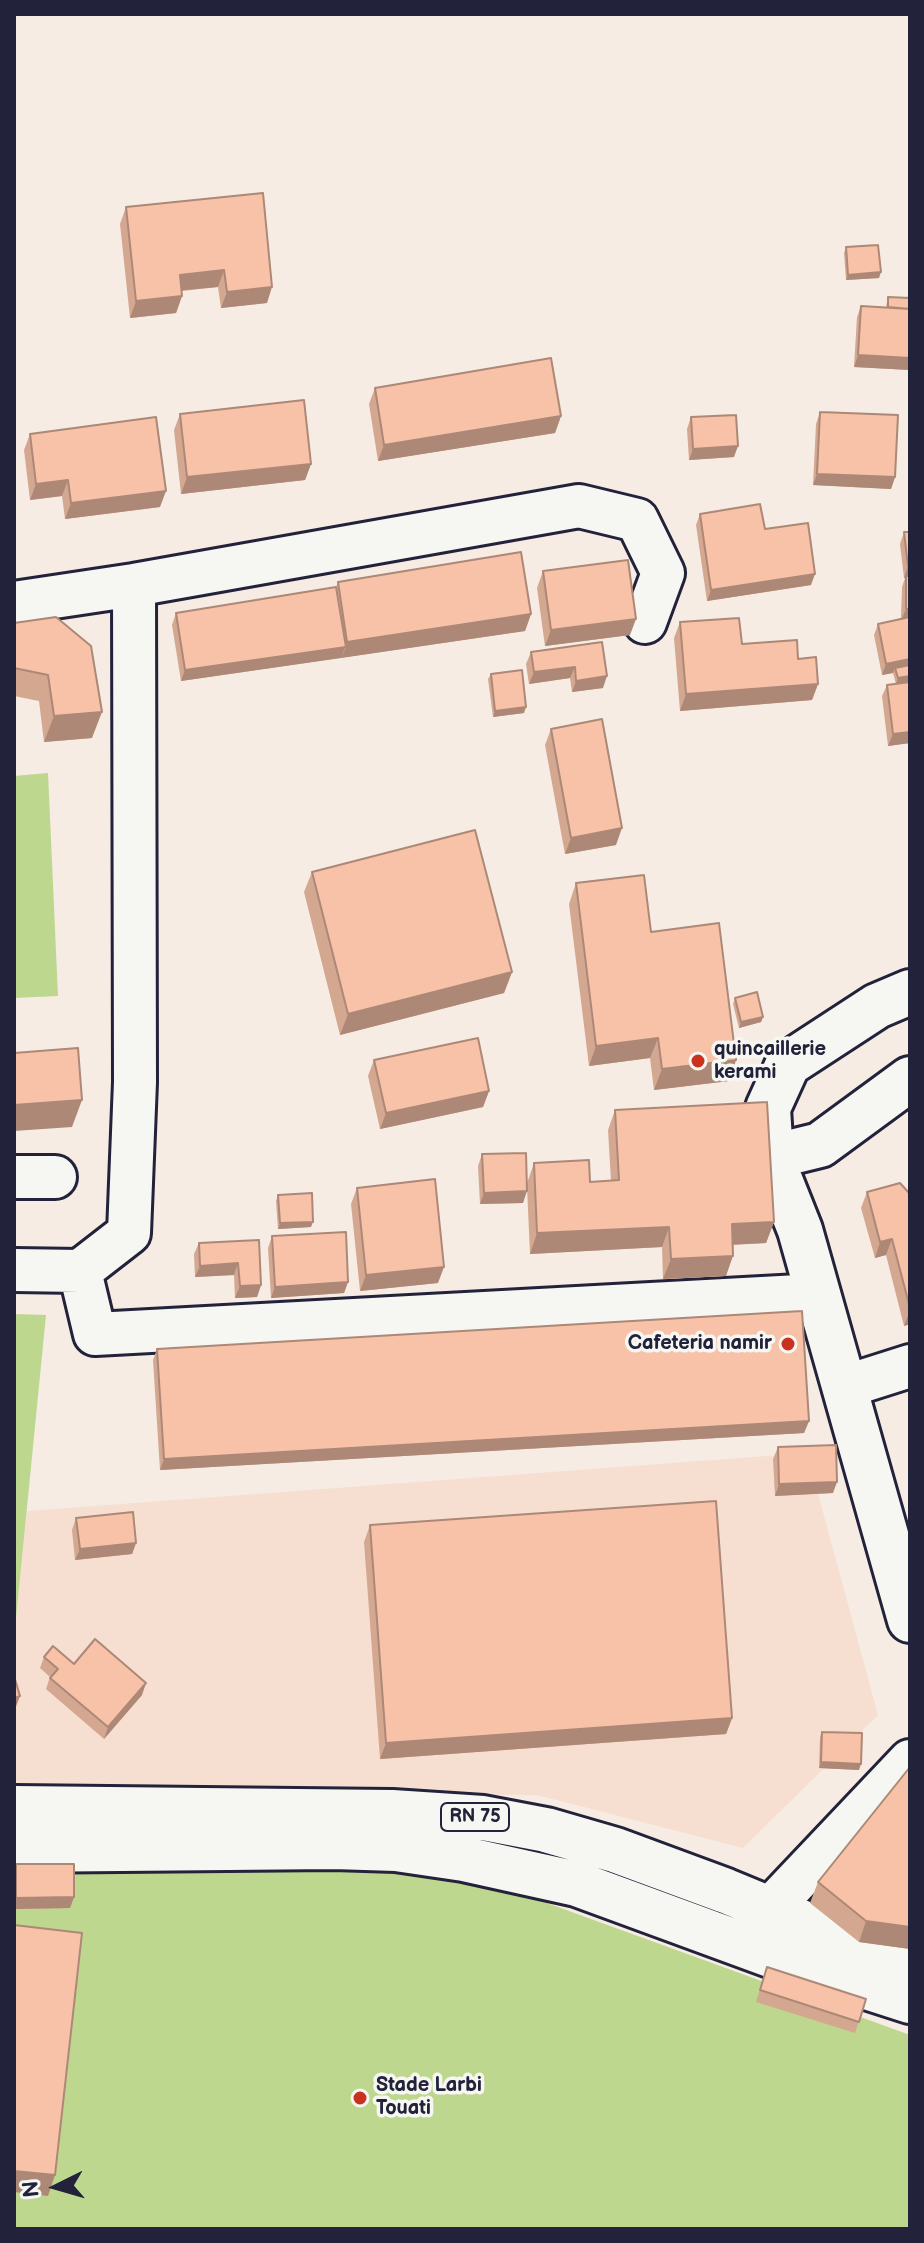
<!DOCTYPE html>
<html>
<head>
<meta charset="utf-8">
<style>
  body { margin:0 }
  #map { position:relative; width:924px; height:2243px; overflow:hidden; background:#f6ece3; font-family:"Balsamiq Sans",sans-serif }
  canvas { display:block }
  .frame { position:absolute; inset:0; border:16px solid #22223b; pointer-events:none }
  .north { position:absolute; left:16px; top:2147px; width:80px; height:80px; -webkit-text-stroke:6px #f6f6f2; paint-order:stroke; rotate:265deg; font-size:22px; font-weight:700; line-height:32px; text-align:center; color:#22223b }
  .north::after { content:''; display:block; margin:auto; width:28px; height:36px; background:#22223b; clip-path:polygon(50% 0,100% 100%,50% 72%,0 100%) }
</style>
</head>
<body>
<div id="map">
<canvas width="924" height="2243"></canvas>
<div class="frame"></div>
<div class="north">N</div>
</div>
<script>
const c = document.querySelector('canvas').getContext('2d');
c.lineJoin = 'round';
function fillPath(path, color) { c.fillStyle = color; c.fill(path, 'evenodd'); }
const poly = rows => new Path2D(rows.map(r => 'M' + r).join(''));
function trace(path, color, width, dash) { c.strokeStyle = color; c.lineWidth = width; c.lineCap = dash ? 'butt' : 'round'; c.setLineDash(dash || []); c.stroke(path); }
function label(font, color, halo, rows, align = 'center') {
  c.font = font + ' "Balsamiq Sans",sans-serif'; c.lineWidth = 7; c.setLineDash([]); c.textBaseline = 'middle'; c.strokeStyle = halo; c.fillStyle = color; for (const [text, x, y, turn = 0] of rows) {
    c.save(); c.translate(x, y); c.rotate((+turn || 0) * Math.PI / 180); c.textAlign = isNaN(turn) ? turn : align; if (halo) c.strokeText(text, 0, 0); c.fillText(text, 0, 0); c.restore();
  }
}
fillPath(poly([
  [807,1453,878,1715,743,1848,537,1795,14,1790,14,1639,27,1511]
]), '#f6dfd1');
fillPath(poly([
  [48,773,58,996,14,998,14,776],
  [14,1314,46,1315,14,1639],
  [374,1866,514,1891,910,2035,910,2229,14,2229,14,1874]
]), '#bed78e');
const minor = poly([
  [14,603,134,585,579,506,637,520,663,573,645,622],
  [14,1177,55,1177],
  [14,1270,80,1271,129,1233,135,1082,134,585],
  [80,1271,95,1334,818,1295],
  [844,1387,910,1366],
  [768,1911,910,1761]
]);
const major = poly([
  [910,992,877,1006,788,1064,768,1108,771,1157,800,1230,910,1620],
  [771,1157,820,1145,910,1079],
  [14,1808,392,1812,483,1818,546,1830,615,1850,726,1891,910,1967],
  [14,1850,334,1847,396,1849,464,1859,577,1884,795,1964,910,2001]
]);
trace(minor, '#22223b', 48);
trace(major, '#22223b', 50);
trace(minor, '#f6f6f2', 42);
trace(major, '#f6f6f2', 44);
fillPath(poly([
  [263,193,267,303,221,308,218,287,182,291,182,296,176,313,130,318,120,224,126,207],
  [846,247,879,278,846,280,844,253],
  [888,297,910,298,910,370,854,367,857,317,861,306,886,307],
  [375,388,561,416,555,433,378,461,369,404],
  [820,412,895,477,891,489,813,485,816,424],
  [180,414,311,464,305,480,181,494,174,430],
  [691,417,734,457,689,460,687,429],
  [30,434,160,507,65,519,62,496,30,500,24,450],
  [700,514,765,529,811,585,707,601,696,525],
  [904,532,910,532,910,681,898,684,910,743,888,746,882,696,887,685,896,684,893,673,882,675,874,635,878,624,901,618,902,587,905,578,904,578,900,544],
  [543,571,630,635,545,646,537,588],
  [338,582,531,614,525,631,181,681,172,625,176,613,336,587],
  [680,622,742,644,798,659,818,684,812,700,680,711,674,638],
  [14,623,92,738,44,742,39,701,14,696],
  [602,642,603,688,572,692,570,678,529,684,526,664,531,652],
  [491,674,524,713,493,717,488,679],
  [551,729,616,845,565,854,545,745],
  [312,872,512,972,504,993,340,1035,304,892],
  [576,883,651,932,736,1060,729,1081,654,1090,650,1058,589,1066,569,904],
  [735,998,763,1017,761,1022,739,1028,733,1004],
  [374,1060,489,1091,483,1107,380,1129,368,1076],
  [615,1110,774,1222,766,1243,733,1245,726,1276,663,1279,662,1247,530,1254,527,1187,523,1203,480,1204,478,1166,482,1154,527,1183,534,1163,590,1182,611,1181,608,1130],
  [357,1188,438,1283,360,1291,351,1204],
  [867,1192,910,1194,910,1324,904,1326,886,1255,875,1258,861,1208],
  [278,1195,311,1227,278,1229,276,1201],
  [272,1236,348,1282,344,1293,271,1298,268,1248],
  [259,1240,261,1285,257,1297,235,1298,234,1275,195,1277,194,1254,199,1243],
  [157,1349,809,1421,804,1433,160,1470,153,1360],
  [778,1447,833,1493,775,1496,773,1459],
  [76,1518,136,1543,132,1554,75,1560,72,1530],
  [370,1525,732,1718,726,1734,380,1759,364,1542],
  [44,1657,74,1664,142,1695,104,1739,46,1689,50,1677,40,1668],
  [822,1732,859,1770,819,1768,820,1737],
  [910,1767,910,1949,859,1942,810,1903,818,1882],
  [16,1864,74,1897,70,1908,14,1909,14,1869],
  [767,1967,866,1999,855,2033,756,2002]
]), '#d4a790');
fillPath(poly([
  [224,270,218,287,175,291,180,275],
  [881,272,879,278,846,280,848,275],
  [272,287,267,303,221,308,227,292],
  [182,296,176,313,130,318,136,301],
  [858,355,910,358,910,370,854,367],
  [561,416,555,433,378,461,384,445],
  [738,446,734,457,689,460,693,449],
  [311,464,305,480,181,494,187,477],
  [817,474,895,477,891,489,813,485],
  [68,480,62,496,30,500,36,484],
  [166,491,160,507,65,519,71,503],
  [908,566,910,566,910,577,904,578],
  [815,574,811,585,707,601,711,590],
  [906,609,910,609,910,621,901,621],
  [531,614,525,631,341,658,347,642],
  [636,619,630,635,545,646,551,630],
  [346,647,341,658,181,681,185,670],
  [910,659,910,670,895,668,893,673,882,675,886,664],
  [575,667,570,678,529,684,534,672],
  [607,676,603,688,572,692,576,681],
  [910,676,910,681,896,684,898,678],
  [818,684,812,700,680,711,686,694],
  [526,707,524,713,493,717,495,711],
  [102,712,92,738,44,742,54,716],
  [910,732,910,743,888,746,893,734],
  [622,828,616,845,565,854,571,838],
  [512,972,504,993,340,1035,348,1014],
  [763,1017,761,1022,739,1028,741,1022],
  [658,1038,650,1058,589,1066,596,1046],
  [736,1060,729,1081,654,1090,662,1069],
  [489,1091,483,1107,380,1129,386,1113],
  [82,1100,72,1127,14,1131,14,1105],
  [527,1191,523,1203,480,1204,484,1193],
  [313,1222,311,1227,278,1229,280,1223],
  [774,1222,766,1243,724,1245,732,1224],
  [669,1227,662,1247,530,1254,537,1233],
  [892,1239,886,1255,875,1258,880,1242],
  [733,1256,726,1276,663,1279,671,1259],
  [238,1263,234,1275,195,1277,200,1266],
  [444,1267,438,1283,360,1291,366,1275],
  [348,1282,344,1293,271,1298,275,1287],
  [261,1285,257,1297,235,1298,240,1286],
  [910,1310,910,1324,904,1326],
  [809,1421,804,1433,160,1470,164,1459],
  [837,1482,833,1493,775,1496,779,1484],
  [136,1543,132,1554,75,1560,80,1549],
  [146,1683,142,1695,104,1739,108,1727],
  [20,1696,14,1712,14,1698],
  [732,1718,726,1734,380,1759,386,1743],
  [821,1762,861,1764,859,1770,819,1768],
  [74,1897,70,1908,14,1909,16,1898],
  [866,1921,910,1927,910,1949,859,1942],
  [14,2171,55,2175,48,2196,14,2192]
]), '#ad8876');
const building = poly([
  [263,193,272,287,227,292,224,270,180,275,182,296,136,301,126,207,263,193],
  [878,245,881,272,848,275,846,247,878,245],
  [888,297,910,298,910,309,888,307,888,297],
  [861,306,910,309,910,358,858,355,861,306],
  [551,358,561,416,384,445,375,388,551,358],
  [304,400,311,464,187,477,180,414,304,400],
  [820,412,898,415,895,477,817,474,820,412],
  [736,415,738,446,693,449,691,417,736,415],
  [156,417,166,491,71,503,68,480,36,484,30,434,156,417],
  [760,504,765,529,808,523,815,574,711,590,700,514,760,504],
  [904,532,910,532,910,566,908,566,904,532],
  [521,552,531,614,347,642,338,582,521,552],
  [628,560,636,619,551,630,543,571,628,560],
  [906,576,910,576,910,609,906,609,906,576],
  [336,587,346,647,185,670,176,613,336,587],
  [56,617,91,646,102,712,54,716,48,675,14,668,14,623,56,617],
  [910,617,910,659,886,664,878,624,910,617],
  [739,618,742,644,797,640,798,659,816,657,818,684,686,694,680,622,739,618],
  [602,642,607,676,576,681,575,667,534,672,531,652,602,642],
  [910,665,910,676,898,678,895,668,910,665],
  [522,670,526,707,495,711,491,674,522,670],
  [910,682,910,732,893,734,887,685,910,682],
  [602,719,622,828,571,838,551,729,602,719],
  [475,830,512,972,348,1014,312,872,475,830],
  [644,875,651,932,719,923,736,1060,662,1069,658,1038,596,1046,576,883,644,875],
  [757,992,763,1017,741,1022,735,998,757,992],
  [478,1038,489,1091,386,1113,374,1060,478,1038],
  [78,1048,82,1100,14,1105,14,1053,78,1048],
  [767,1102,774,1222,732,1224,733,1256,671,1259,669,1227,537,1233,534,1163,589,1160,590,1182,619,1180,615,1110,767,1102],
  [526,1153,527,1191,484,1193,482,1154,526,1153],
  [435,1179,444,1267,366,1275,357,1188,435,1179],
  [900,1183,910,1194,910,1308,892,1239,880,1242,867,1192,900,1183],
  [312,1193,313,1222,280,1223,278,1195,312,1193],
  [346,1232,348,1282,275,1287,272,1236,346,1232],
  [259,1240,261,1285,240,1286,238,1263,200,1266,199,1243,259,1240],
  [802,1311,809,1421,164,1459,157,1349,802,1311],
  [836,1445,837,1482,779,1484,778,1447,836,1445],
  [716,1501,732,1718,386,1743,370,1525,716,1501],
  [133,1512,136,1543,80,1549,76,1518,133,1512],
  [95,1639,146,1683,108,1727,50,1678,58,1669,44,1657,53,1646,74,1664,95,1639],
  [14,1676,20,1696,14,1698,14,1676],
  [822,1732,862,1733,861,1764,821,1762,822,1732],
  [910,1767,910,1927,866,1921,818,1882,910,1767],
  [16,1864,74,1864,74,1897,16,1898,16,1864],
  [14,1925,82,1933,55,2175,14,2171,14,1925],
  [767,1967,866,1999,859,2022,760,1990,767,1967]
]);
fillPath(building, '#f7c2a8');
trace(building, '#ad8876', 2);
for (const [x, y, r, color] of [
  [698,1061,8,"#c8321e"],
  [788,1344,8,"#c8321e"],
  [360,2098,8,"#c8321e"]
]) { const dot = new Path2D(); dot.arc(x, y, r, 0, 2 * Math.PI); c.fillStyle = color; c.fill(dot); trace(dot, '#f6f6f2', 3); }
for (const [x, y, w] of [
  [475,1817,68]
]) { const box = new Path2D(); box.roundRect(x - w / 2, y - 14, w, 28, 6); c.fillStyle = '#f6f6f2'; c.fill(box); trace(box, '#22223b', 2); }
label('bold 18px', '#22223b', null, [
  ["RN 75",475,1817]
]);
label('bold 20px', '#22223b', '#f6f6f2', [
  ["quincaillerie",714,1050],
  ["kerami",714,1073],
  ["Cafeteria namir",772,1344,"right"],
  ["Stade Larbi",376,2086],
  ["Touati",376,2109]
], 'left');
</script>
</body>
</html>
